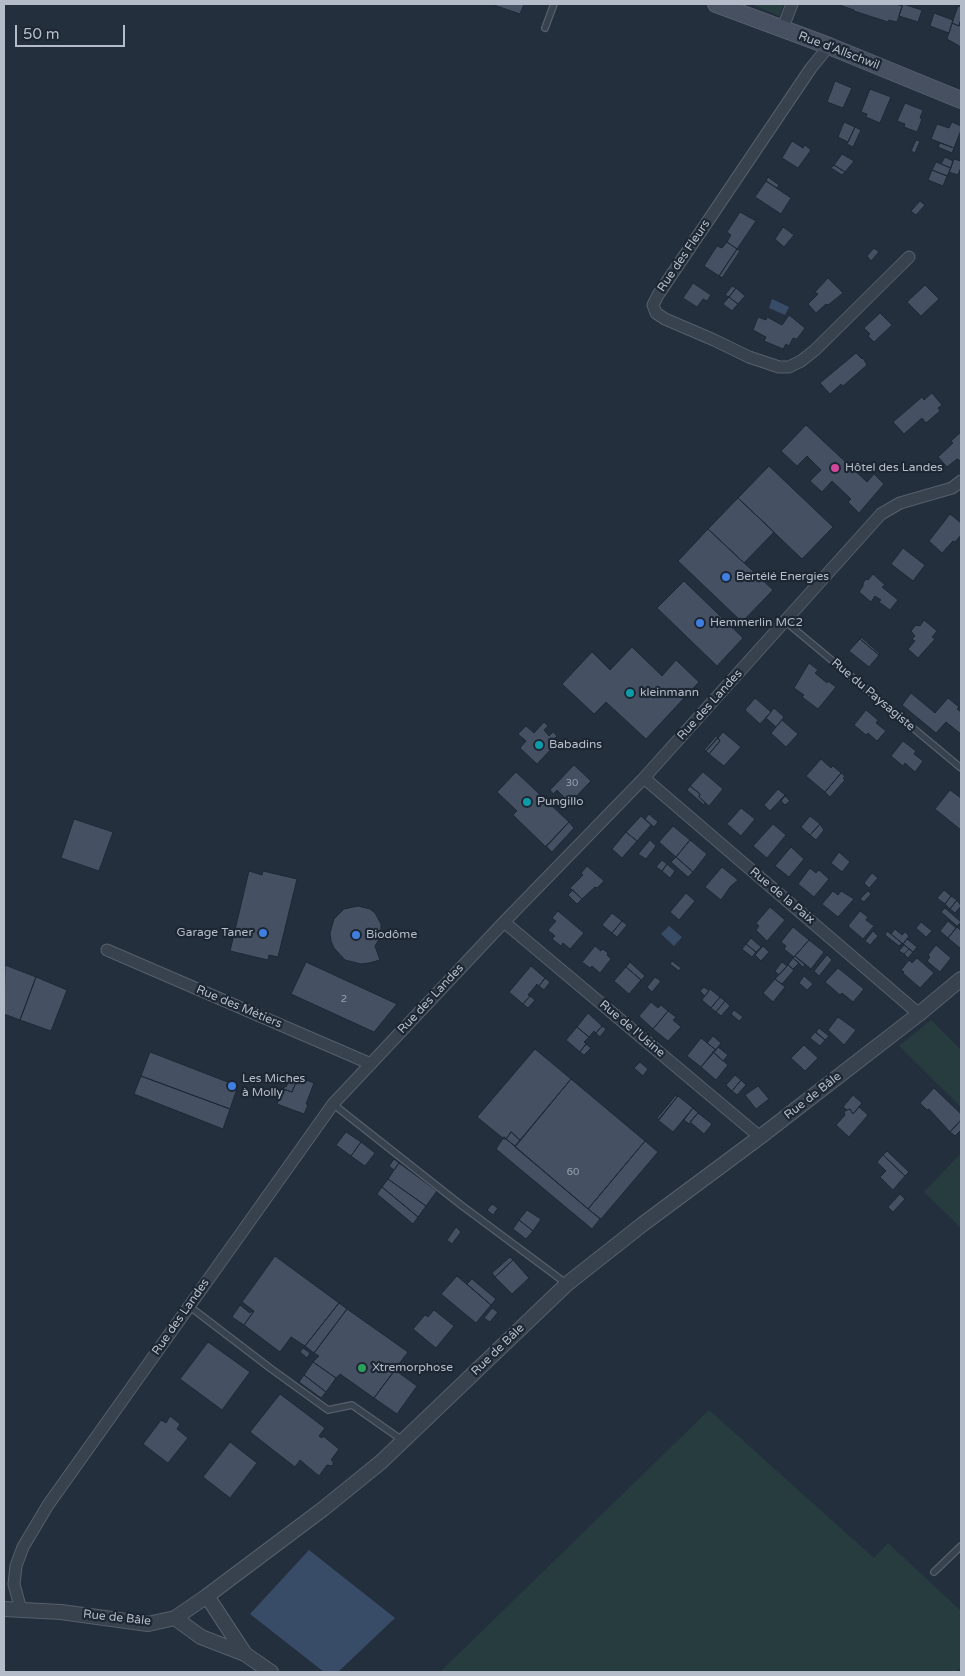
<!DOCTYPE html>
<html>
<head>
<meta charset="utf-8">
<style>
  body { margin:0 }
  #map { position:relative; width:965px; height:1676px; overflow:hidden; background:#242f3e; font-family:"Varela Round",sans-serif }
  canvas { display:block }
  .frame { position:absolute; inset:0; border:5px solid #b4bcc9; pointer-events:none }
  .scale { position:absolute; left:15px; top:25px; width:110px; height:22px; box-sizing:border-box; border:2px solid #b4bcc9; border-top:0; padding-left:6px; font-size:15px; line-height:18px; white-space:nowrap; color:#b4bcc9; -webkit-text-stroke:4px #1d2633; paint-order:stroke }
</style>
</head>
<body>
<div id="map">
<canvas width="965" height="1676"></canvas>
<div class="frame"></div>
<div class="scale">50 m</div>
</div>
<script>
const c = document.querySelector('canvas').getContext('2d');
c.lineJoin = 'round';
function fillPath(path, color) { c.fillStyle = color; c.fill(path, 'evenodd'); }
const poly = rows => new Path2D(rows.map(r => 'M' + r).join(''));
function trace(path, color, width, dash) { c.strokeStyle = color; c.lineWidth = width; c.lineCap = dash ? 'butt' : 'round'; c.setLineDash(dash || []); c.stroke(path); }
function label(font, color, halo, rows, align = 'center') {
  c.font = font + ' "Varela Round",sans-serif'; c.lineWidth = 4.5; c.setLineDash([]); c.textBaseline = 'middle'; c.strokeStyle = halo; c.fillStyle = color; for (const [text, x, y, turn = 0] of rows) {
    c.save(); c.translate(x, y); c.rotate((+turn || 0) * Math.PI / 180); c.textAlign = isNaN(turn) ? turn : align; if (halo) c.strokeText(text, 0, 0); c.fillText(text, 0, 0); c.restore();
  }
}
fillPath(poly([
  [751,4,784,4,779,16],
  [931,1020,961,1050,961,1107,899,1046],
  [961,1153,961,1228,924,1192],
  [709,1410,874,1558,888,1543,961,1611,961,1667,956,1672,440,1672]
]), '#263c3f');
fillPath(poly([
  [772,299,789,307,785,315,769,308],
  [669,926,682,937,674,946,661,934],
  [309,1550,395,1618,338,1672,324,1672,250,1614]
]), '#394c67');
const building = poly([
  [491,4,524,4,520,14,491,4],
  [842,4,896,4,902,6,897,22,889,20,888,22,854,11,854,10,842,6,842,4],
  [903,4,922,10,918,22,899,16,903,4],
  [958,6,961,7,961,22,959,26,952,23,958,6],
  [934,13,953,20,949,33,930,26,934,13],
  [960,22,961,22,961,47,947,39,952,23,959,26,960,22],
  [835,81,852,88,843,108,827,102,835,81],
  [870,89,891,97,880,123,866,117,867,114,861,112,870,89],
  [905,103,923,110,920,118,922,119,917,132,904,127,905,124,897,121,905,103],
  [844,122,855,127,848,142,838,137,844,122],
  [952,122,961,126,961,130,954,148,931,139,937,124,949,128,952,122],
  [855,127,861,130,853,147,847,144,855,127],
  [916,140,920,141,915,153,911,151,916,140],
  [792,141,803,148,805,145,811,150,798,168,782,158,792,141],
  [940,143,954,148,952,153,938,147,940,143],
  [842,154,854,161,845,172,834,165,842,154],
  [945,157,953,161,951,168,941,164,945,157],
  [954,159,961,161,961,167,958,175,949,172,954,159],
  [936,162,951,168,947,176,932,170,936,162],
  [834,165,845,172,842,175,831,168,834,165],
  [932,170,947,176,943,186,928,180,932,170],
  [768,177,779,185,777,188,766,181,768,177],
  [766,181,791,198,781,214,755,197,766,181],
  [920,201,925,205,916,215,911,211,920,201],
  [740,212,756,221,737,249,727,242,731,235,727,232,740,212],
  [783,227,794,235,784,247,775,239,783,227],
  [727,242,737,249,719,276,722,278,704,266,717,246,722,248,727,242],
  [874,248,879,252,871,261,867,256,874,248],
  [737,249,740,251,722,278,719,276,737,249],
  [828,278,843,293,828,305,826,304,816,313,808,304,818,294,815,292,828,278],
  [693,283,711,295,707,301,703,299,697,307,683,298,693,283],
  [925,285,939,299,921,316,907,302,925,285],
  [732,286,736,288,729,297,725,295,732,286],
  [736,288,745,296,738,304,729,297,736,288],
  [729,297,738,304,732,311,723,304,729,297],
  [880,313,892,325,874,342,868,336,870,334,864,328,880,313],
  [789,315,805,328,797,339,793,338,789,346,786,344,783,349,764,341,766,337,753,330,758,317,766,320,767,317,782,325,789,315],
  [856,353,862,359,863,358,867,365,843,386,841,384,830,394,820,383,856,353],
  [932,393,942,405,938,408,940,411,926,423,922,418,904,434,893,422,922,397,924,400,932,393],
  [806,425,867,482,874,474,884,484,859,513,848,502,851,499,832,481,822,492,810,481,821,470,807,456,797,466,781,451,806,425],
  [961,432,961,461,957,459,947,467,938,457,953,443,951,441,961,432],
  [769,466,833,527,802,559,738,498,769,466],
  [738,498,774,532,744,563,708,529,738,498],
  [950,514,961,523,961,535,955,542,953,541,942,553,929,541,950,514],
  [708,529,773,590,742,622,678,561,708,529],
  [903,548,925,565,913,581,891,564,903,548],
  [873,574,885,585,882,587,898,600,890,610,879,602,881,600,875,596,871,602,859,592,863,586,863,583,866,579,868,580,873,574],
  [684,581,743,638,717,666,657,608,684,581],
  [924,620,937,631,932,637,935,639,918,658,908,649,915,641,912,639,915,636,911,631,916,625,920,626,924,620],
  [861,637,880,654,879,655,860,639,861,637],
  [860,639,879,655,869,667,849,651,860,639],
  [632,647,662,676,676,660,699,682,646,739,606,702,594,714,562,684,592,652,610,670,632,647],
  [809,663,818,670,815,673,827,683,828,681,836,687,818,709,802,697,804,695,794,688,809,663],
  [911,693,935,713,948,698,959,707,957,709,961,712,961,734,946,722,936,733,902,705,911,693],
  [755,698,771,712,760,724,745,710,755,698],
  [774,708,784,717,776,727,766,718,774,708],
  [866,710,878,720,876,723,886,731,877,741,868,733,866,735,854,725,866,710],
  [782,720,798,734,786,747,771,733,782,720],
  [544,722,548,726,544,730,549,736,553,732,557,736,553,740,557,743,537,764,520,748,526,741,518,734,526,726,534,733,544,722],
  [723,732,741,747,724,766,709,754,720,741,718,738,723,732],
  [716,736,718,737,706,751,704,750,716,736],
  [718,738,720,741,709,754,706,751,718,738],
  [903,741,916,751,914,754,923,761,915,772,905,763,903,766,891,756,903,741],
  [821,759,831,768,833,766,841,773,825,792,806,776,821,759],
  [574,765,591,781,566,807,562,803,566,799,557,790,553,794,550,790,574,765],
  [516,772,569,822,546,847,513,815,517,811,497,792,516,772],
  [703,772,723,789,709,806,699,797,700,794,690,786,703,772],
  [841,773,845,776,843,778,845,780,830,797,825,792,841,773],
  [690,786,700,794,699,797,705,803,704,805,687,790,690,786],
  [778,789,785,795,770,811,764,805,778,789],
  [950,790,961,798,961,830,935,809,950,790],
  [785,796,790,801,785,805,781,801,785,796],
  [741,808,755,819,741,836,727,824,741,808],
  [649,814,658,822,654,827,645,819,649,814],
  [641,816,651,825,637,841,626,832,641,816],
  [810,816,820,824,810,835,801,827,810,816],
  [74,819,113,832,99,871,61,858,74,819],
  [569,822,574,828,552,852,546,846,569,822],
  [773,824,786,835,767,858,753,846,773,824],
  [820,824,824,830,816,840,810,835,820,824],
  [673,826,690,840,676,857,659,842,673,826],
  [626,832,637,841,622,858,612,849,626,832],
  [650,840,656,846,646,859,638,854,650,840],
  [690,840,707,854,693,872,676,857,690,840],
  [791,847,804,859,789,877,775,866,791,847],
  [839,852,850,862,842,872,831,863,839,852],
  [676,857,693,872,688,877,671,862,676,857],
  [662,860,667,864,662,871,656,867,662,860],
  [667,864,675,871,670,878,662,871,667,864],
  [587,866,604,881,597,888,595,887,582,899,570,888,583,875,581,873,587,866],
  [722,867,738,880,730,887,721,900,705,887,722,867],
  [810,868,816,873,819,870,829,879,814,897,798,884,810,868],
  [249,871,262,875,263,871,297,879,278,957,269,955,268,960,230,951,249,871],
  [872,873,878,878,869,888,864,883,872,873],
  [573,890,582,899,577,904,568,895,573,890],
  [944,890,951,896,945,904,937,898,944,890],
  [833,891,838,895,841,891,854,899,838,917,822,904,833,891],
  [868,891,871,894,864,902,860,899,868,891],
  [686,893,695,901,679,920,670,912,686,893],
  [951,896,957,900,950,909,945,904,951,896],
  [957,900,961,906,955,913,950,909,957,900],
  [358,906,370,909,375,913,381,924,381,936,375,946,380,960,369,963,361,964,345,960,334,948,331,941,330,933,334,919,344,909,358,906],
  [770,907,785,920,767,941,756,930,759,926,756,923,770,907],
  [945,908,961,922,957,926,941,912,945,908],
  [558,911,584,933,570,949,563,943,561,946,552,939,555,936,548,930,556,921,552,918,558,911],
  [860,911,868,917,866,920,874,926,863,939,848,926,860,911],
  [612,913,622,921,612,933,602,925,612,913],
  [622,921,627,925,617,937,612,933,622,921],
  [948,921,956,928,948,938,940,931,948,921],
  [921,922,932,931,926,937,916,928,921,922],
  [793,927,809,940,794,957,784,949,786,946,781,942,793,927],
  [957,927,961,931,961,949,948,938,957,927],
  [895,929,902,935,905,932,909,936,903,944,891,934,895,929],
  [873,931,878,936,870,945,865,941,873,931],
  [887,931,902,943,899,946,885,935,887,931],
  [751,938,761,947,756,952,746,944,751,938],
  [907,939,917,947,913,952,903,944,907,939],
  [809,940,824,952,811,969,795,956,809,940],
  [746,944,756,952,752,957,742,949,746,944],
  [904,945,909,949,904,954,899,951,904,945],
  [936,945,951,958,940,972,927,961,930,957,928,955,936,945],
  [595,946,601,951,603,949,608,953,607,955,611,959,600,973,592,966,590,968,582,962,595,946],
  [763,946,769,952,761,961,755,955,763,946],
  [909,949,913,952,908,958,904,954,909,949],
  [827,955,832,960,819,976,814,971,827,955],
  [795,956,805,965,803,967,793,958,795,956],
  [793,958,799,963,793,969,788,965,793,958],
  [917,958,934,973,920,988,903,973,904,972,901,970,909,960,912,963,917,958],
  [672,961,681,968,679,971,670,964,672,961],
  [306,962,397,1004,374,1032,291,994,306,962],
  [630,962,645,976,641,980,626,967,630,962],
  [782,962,787,966,779,975,775,971,782,962],
  [5,965,36,977,20,1020,4,1014,5,965],
  [788,965,794,970,782,984,775,979,788,965],
  [531,966,545,978,539,986,537,984,528,995,530,996,523,1004,509,992,531,966],
  [626,967,641,980,629,994,614,981,626,967],
  [838,968,864,989,853,1002,842,993,840,995,825,982,838,968],
  [804,976,813,984,807,990,799,983,804,976],
  [36,977,67,990,51,1031,20,1020,36,977],
  [655,977,661,981,652,992,647,987,655,977],
  [545,978,550,982,544,990,539,986,545,978],
  [775,979,785,987,773,1002,763,993,775,979],
  [704,987,709,991,705,996,700,991,704,987],
  [710,989,720,997,711,1008,702,1000,710,989],
  [530,996,535,1000,528,1008,523,1004,530,996],
  [720,997,725,1001,716,1012,711,1008,720,997],
  [725,1001,730,1006,721,1016,716,1012,725,1001],
  [651,1002,658,1008,661,1005,668,1011,653,1029,639,1016,651,1002],
  [734,1010,743,1017,739,1021,731,1014,734,1010],
  [668,1011,676,1017,673,1020,681,1027,668,1041,653,1029,668,1011],
  [588,1013,602,1026,596,1033,594,1031,589,1037,577,1027,588,1013],
  [838,1017,856,1030,844,1045,828,1030,838,1017],
  [602,1026,606,1029,600,1037,596,1033,602,1026],
  [577,1027,589,1037,584,1042,586,1044,580,1052,566,1040,577,1027],
  [819,1028,829,1036,825,1040,816,1032,819,1028],
  [815,1032,825,1040,820,1046,810,1038,815,1032],
  [713,1036,721,1043,716,1050,707,1043,713,1036],
  [701,1038,716,1050,701,1067,687,1056,701,1038],
  [586,1044,591,1048,584,1055,580,1052,586,1044],
  [804,1045,818,1058,805,1071,791,1058,804,1045],
  [718,1047,728,1055,723,1061,713,1052,718,1047],
  [535,1049,571,1079,520,1140,511,1132,506,1139,504,1139,477,1117,535,1049],
  [150,1052,238,1086,230,1109,141,1076,150,1052],
  [713,1052,728,1065,716,1080,701,1067,713,1052],
  [640,1062,648,1069,643,1076,634,1068,640,1062],
  [292,1075,298,1077,292,1092,283,1089,284,1087,286,1087,292,1075],
  [735,1075,741,1080,732,1091,726,1085,735,1075],
  [141,1076,230,1109,223,1129,134,1094,141,1076],
  [298,1077,314,1083,306,1104,308,1105,304,1114,277,1104,283,1089,292,1092,298,1077],
  [571,1079,645,1141,588,1209,515,1147,571,1079],
  [741,1080,746,1085,737,1095,732,1091,741,1080],
  [758,1086,769,1099,756,1109,745,1095,758,1086],
  [934,1088,961,1114,961,1120,950,1132,929,1109,927,1110,920,1103,934,1088],
  [676,1095,677,1097,659,1120,657,1118,676,1095],
  [853,1095,862,1103,853,1114,850,1109,847,1110,843,1107,853,1095],
  [678,1096,693,1108,673,1132,658,1120,678,1096],
  [859,1107,868,1115,849,1137,836,1125,845,1115,844,1112,847,1110,850,1109,853,1114,859,1107],
  [693,1108,698,1113,689,1124,684,1120,693,1108],
  [698,1113,712,1124,704,1134,690,1122,698,1113],
  [961,1120,961,1130,955,1136,950,1132,961,1120],
  [346,1132,361,1142,351,1156,336,1145,346,1132],
  [511,1132,520,1140,515,1146,506,1139,511,1132],
  [504,1137,600,1219,592,1229,496,1149,504,1137],
  [645,1141,658,1152,601,1219,588,1209,645,1141],
  [361,1142,375,1153,365,1166,351,1156,361,1142],
  [887,1151,909,1172,905,1176,883,1155,887,1151],
  [883,1155,905,1176,893,1190,880,1177,886,1171,877,1162,883,1155],
  [394,1159,399,1163,394,1170,389,1166,394,1159],
  [399,1163,437,1191,426,1206,388,1179,399,1163],
  [388,1179,426,1206,418,1217,382,1187,388,1179],
  [382,1187,418,1217,413,1224,377,1194,382,1187],
  [900,1194,905,1199,893,1212,888,1207,900,1194],
  [492,1204,498,1208,493,1215,487,1210,492,1204],
  [527,1210,541,1219,533,1231,519,1220,527,1210],
  [519,1220,533,1231,526,1239,513,1229,519,1220],
  [456,1227,461,1232,452,1244,447,1240,456,1227],
  [275,1256,339,1303,305,1346,291,1337,280,1352,244,1325,254,1311,242,1302,275,1256],
  [510,1257,513,1260,495,1277,492,1273,510,1257],
  [513,1260,529,1278,512,1294,495,1277,513,1260],
  [457,1276,491,1305,476,1323,441,1294,457,1276],
  [472,1279,496,1299,491,1305,467,1284,472,1279],
  [339,1303,347,1309,314,1353,305,1346,339,1303],
  [240,1305,250,1313,252,1311,253,1312,244,1325,232,1317,240,1305],
  [492,1308,498,1312,490,1322,484,1318,492,1308],
  [347,1309,408,1352,374,1398,340,1374,336,1378,313,1362,319,1356,314,1353,347,1309],
  [434,1310,454,1326,436,1348,413,1329,425,1315,428,1317,434,1310],
  [208,1342,250,1372,222,1410,180,1379,208,1342],
  [303,1348,310,1353,307,1358,300,1352,303,1348],
  [313,1362,336,1378,326,1392,304,1375,313,1362],
  [395,1370,417,1386,397,1414,374,1398,395,1370],
  [304,1375,326,1392,321,1398,299,1382,304,1375],
  [280,1394,325,1428,319,1436,322,1438,323,1436,339,1449,331,1460,333,1461,333,1466,327,1465,319,1476,300,1460,295,1467,250,1432,280,1394],
  [170,1416,180,1424,177,1429,188,1438,168,1463,143,1444,161,1420,166,1423,170,1416],
  [230,1442,257,1463,230,1498,203,1477,230,1442]
]);
fillPath(building, '#455162');
trace(building, '#1f2835', 1);
const service = poly([
  [545,28,554,4],
  [786,622,961,768],
  [333,1104,461,1205,567,1284],
  [189,1306,270,1368,328,1410,352,1405,402,1440],
  [934,1572,961,1546]
]);
const minor = poly([
  [782,30,792,4],
  [829,46,811,68,658,295,653,305,656,313,665,319,714,340,749,357,779,367,789,367,801,361,815,350,909,257],
  [644,778,919,1014],
  [504,922,760,1137],
  [107,950,371,1064],
  [21,1610,14,1584,16,1566,23,1547,48,1505,333,1104,504,922,644,778,881,514,900,503,952,488,961,481]
]);
const tertiary = poly([
  [207,1596,245,1654],
  [4,1609,61,1612,148,1624,175,1618,207,1596,323,1509,381,1462,567,1284,643,1224,760,1137,919,1014,961,979],
  [175,1618,201,1637,245,1654,271,1672]
]);
const secondary = poly([
  [716,4,829,46,961,100]
]);
trace(service, '#565f6c', 8);
trace(minor, '#565f6c', 13);
trace(tertiary, '#565f6c', 16);
trace(secondary, '#565f6c', 18);
trace(service, '#38414e', 5.5);
trace(minor, '#38414e', 11);
trace(tertiary, '#38414e', 14);
trace(secondary, '#465061', 16);
for (const [x, y, r, color] of [
  [835,468,5,"#d1479c"],
  [726,577,5,"#3f7fe0"],
  [700,623,5,"#3f7fe0"],
  [630,693,5,"#0f9aa8"],
  [539,745,5,"#0f9aa8"],
  [527,802,5,"#0f9aa8"],
  [263,933,5,"#3f7fe0"],
  [356,935,5,"#3f7fe0"],
  [232,1086,5,"#3f7fe0"],
  [362,1368,5,"#2e9e5b"]
]) { const dot = new Path2D(); dot.arc(x, y, r, 0, 2 * Math.PI); c.fillStyle = color; c.fill(dot); trace(dot, '#1d2633', 2); }
label('10px', '#98a1af', null, [
  ["30",572,783],
  ["2",344,999],
  ["60",573,1172]
]);
label('12px', '#b4bcc9', '#1d2633', [
  ["Rue d'Allschwil",839,51,21],
  ["Rue des Fleurs",684,256,-56],
  ["Rue du Paysagiste",873,695,40],
  ["Rue des Landes",710,705,-48],
  ["Rue de la Paix",782,896,40],
  ["Rue des Landes",431,999,-47],
  ["Rue des Métiers",239,1007,23],
  ["Rue de l'Usine",632,1029,40],
  ["Rue de Bâle",813,1096,-38],
  ["Rue des Landes",181,1317,-55],
  ["Rue de Bâle",498,1350,-44],
  ["Rue de Bâle",117,1618,6]
]);
label('12px', '#b4bcc9', '#1d2633', [
  ["Hôtel des Landes",845,468],
  ["Bertélé Energies",736,577],
  ["Hemmerlin MC2",710,623],
  ["kleinmann",640,693],
  ["Babadins",549,745],
  ["Pungillo",537,802],
  ["Garage Taner",253,933,"right"],
  ["Biodôme",366,935],
  ["Les Miches",242,1079],
  ["à Molly",242,1093],
  ["Xtremorphose",372,1368]
], 'left');
</script>
</body>
</html>
